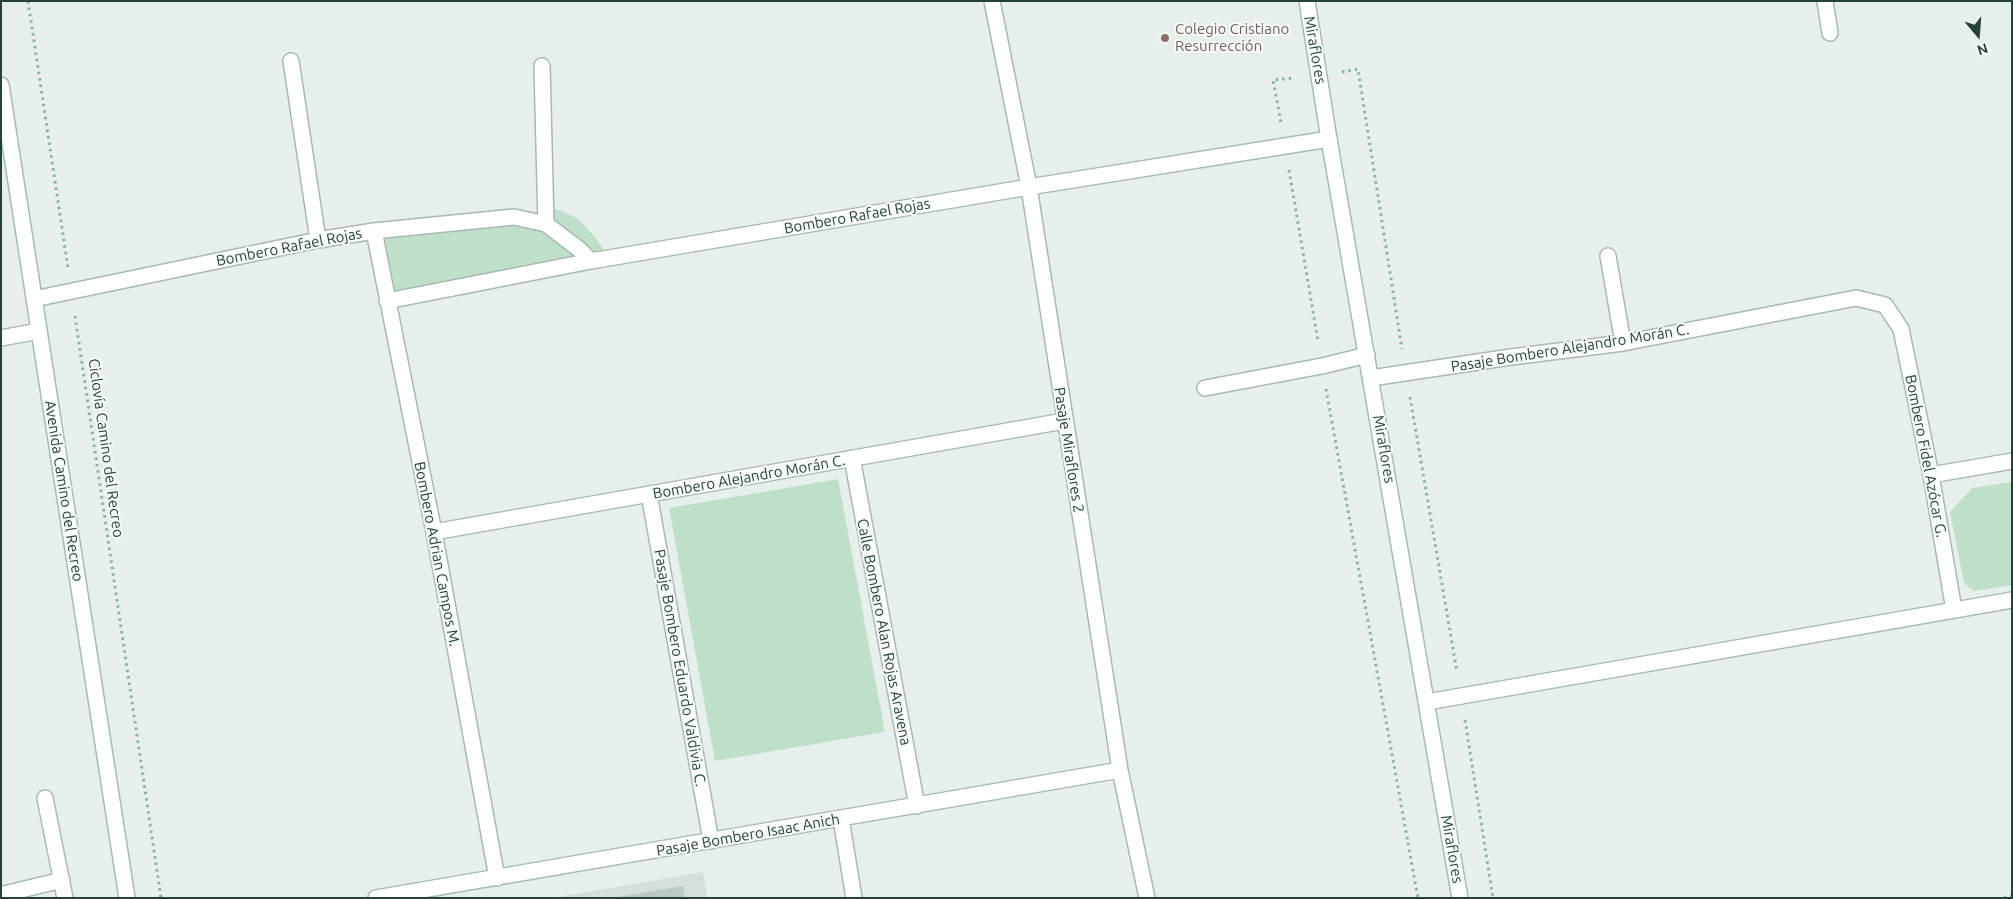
<!DOCTYPE html>
<html>
<head>
<meta charset="utf-8">
<style>
  body { margin:0 }
  #map { position:relative; width:2013px; height:899px; overflow:hidden; background:#e6efeb; font-family:Ubuntu,sans-serif }
  canvas { display:block }
  .frame { position:absolute; inset:0; border:2px solid #24423a; pointer-events:none }
  .north { position:absolute; left:1953px; top:10px; width:50px; height:50px; -webkit-text-stroke:4px #f7fbf9; paint-order:stroke; rotate:162deg; font-size:14px; font-weight:700; line-height:20px; text-align:center; color:#24423a }
  .north::after { content:''; display:block; margin:auto; width:18px; height:22px; background:#24423a; clip-path:polygon(50% 0,100% 100%,50% 72%,0 100%) }
</style>
</head>
<body>
<div id="map">
<canvas width="2013" height="899"></canvas>
<div class="frame"></div>
<div class="north">N</div>
</div>
<script>
const c = document.querySelector('canvas').getContext('2d');
c.lineJoin = 'round';
function fillPath(path, color) { c.fillStyle = color; c.fill(path, 'evenodd'); }
const poly = rows => new Path2D(rows.map(r => 'M' + r).join(''));
function trace(path, color, width, dash) { c.strokeStyle = color; c.lineWidth = width; c.lineCap = dash ? 'butt' : 'round'; c.setLineDash(dash || []); c.stroke(path); }
function label(font, color, halo, rows, align = 'center') {
  c.font = font + ' Ubuntu,sans-serif'; c.lineWidth = 4; c.setLineDash([]); c.textBaseline = 'middle'; c.strokeStyle = halo; c.fillStyle = color; for (const [text, x, y, turn = 0] of rows) {
    c.save(); c.translate(x, y); c.rotate((+turn || 0) * Math.PI / 180); c.textAlign = isNaN(turn) ? turn : align; if (halo) c.strokeText(text, 0, 0); c.fillText(text, 0, 0); c.restore();
  }
}
fillPath(poly([
  [703,872,707,898,552,898]
]), '#d4dfda');
fillPath(poly([
  [556,209,577,218,596,238,611,262,386,297,374,234],
  [838,479,885,732,715,761,669,508],
  [2012,482,2012,585,1974,591,1964,583,1950,512,1972,488]
]), '#bfe0c8');
fillPath(poly([
  [683,886,685,898,618,898,618,897]
]), '#bbcac4');
const lane = poly([
  [1205,388,1322,366,1367,355],
  [45,798,65,898],
  [4,894,62,880]
]);
const street = poly([
  [992,1,1029,187,1120,770,1147,898],
  [1825,1,1830,33],
  [291,61,318,240],
  [542,66,546,224],
  [374,231,434,532,497,878],
  [1608,256,1623,343],
  [34,299,318,240,374,231,514,217,546,224,580,250,591,261],
  [387,301,591,261,1029,187,1329,139],
  [1,338,39,331],
  [1371,378,1511,357,1623,343,1856,298,1885,305,1901,329,1931,475,1954,610],
  [852,458,917,806],
  [1931,475,2012,461],
  [649,494,711,841],
  [434,532,1064,421],
  [1427,702,2012,600],
  [841,819,854,898],
  [376,898,1120,770]
]);
const secondary = poly([
  [1307,1,1329,139,1460,898],
  [1,85,127,898]
]);
trace(lane, '#a8b8b2', 18);
trace(street, '#a8b8b2', 18);
trace(secondary, '#a4bbb3', 18);
trace(poly([
  [28,1,68,268],
  [1342,72,1358,69,1402,349],
  [1281,122,1273,80,1294,78],
  [1289,170,1318,341],
  [75,316,161,898],
  [1326,389,1418,898],
  [1410,397,1457,672],
  [1465,720,1493,898],
  [2004,898,2012,896]
]), '#86b3a5', 3, [2.5, 4]);
trace(lane, '#fff', 15);
trace(street, '#fff', 15);
trace(secondary, '#fff', 15);
for (const [x, y, r, color] of [
  [1165,38,5,"#8d6e63"]
]) { const dot = new Path2D(); dot.arc(x, y, r, 0, 2 * Math.PI); c.fillStyle = color; c.fill(dot); trace(dot, '#f7fbf9', 2); }
label('15px', '#785e54', '#f7fbf9', [
  ["Colegio Cristiano",1175,29],
  ["Resurrección",1175,46]
], 'left');
label('15px', '#24423a', '#f7fbf9', [
  ["Miraflores",1315,50,80],
  ["Bombero Rafael Rojas",857,216,-10],
  ["Bombero Rafael Rojas",289,247,-11],
  ["Pasaje Bombero Alejandro Morán C.",1570,348,-9],
  ["Ciclovía Camino del Recreo",106,448,82],
  ["Miraflores",1384,449,80],
  ["Pasaje Miraflores 2",1069,450,81],
  ["Bombero Fidel Azócar G.",1926,456,79],
  ["Bombero Alejandro Morán C.",749,477,-10],
  ["Avenida Camino del Recreo",64,491,81],
  ["Bombero Adrian Campos M.",437,554,79],
  ["Calle Bombero Alan Rojas Aravena",884,632,79],
  ["Pasaje Bombero Eduardo Valdivia C.",680,668,80],
  ["Pasaje Bombero Isaac Anich",748,835,-10],
  ["Miraflores",1452,849,80]
]);
</script>
</body>
</html>
